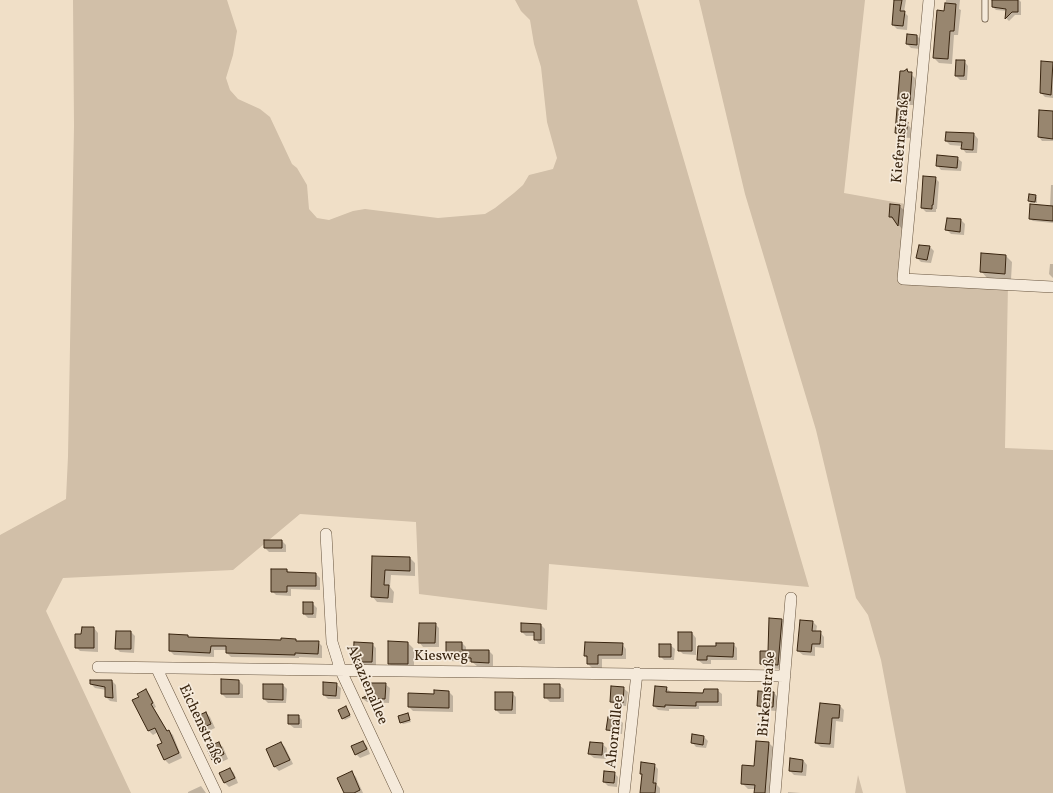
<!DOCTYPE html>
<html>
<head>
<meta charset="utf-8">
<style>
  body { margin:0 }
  canvas { display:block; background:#f0dfc7 }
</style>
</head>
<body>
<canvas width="1053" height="793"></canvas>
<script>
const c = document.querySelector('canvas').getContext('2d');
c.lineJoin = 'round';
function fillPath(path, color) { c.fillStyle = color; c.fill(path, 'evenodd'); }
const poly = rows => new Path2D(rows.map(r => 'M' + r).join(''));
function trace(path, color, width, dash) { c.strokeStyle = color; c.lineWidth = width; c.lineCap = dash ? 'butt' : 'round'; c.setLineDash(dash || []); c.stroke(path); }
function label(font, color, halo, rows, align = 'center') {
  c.font = font + ' Vollkorn,serif'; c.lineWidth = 3.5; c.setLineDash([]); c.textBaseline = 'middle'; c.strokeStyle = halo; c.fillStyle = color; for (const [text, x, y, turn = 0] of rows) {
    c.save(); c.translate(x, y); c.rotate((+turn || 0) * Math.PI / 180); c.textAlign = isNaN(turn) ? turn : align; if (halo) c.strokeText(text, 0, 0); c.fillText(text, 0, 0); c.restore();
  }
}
fillPath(poly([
  [73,0,227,0,237,31,233,55,226,78,230,90,238,99,260,109,270,117,292,164,297,168,307,185,309,209,317,218,329,220,353,211,365,209,438,218,485,214,495,208,514,193,523,185,529,175,553,169,557,158,547,122,541,67,534,44,530,20,521,11,515,0,637,0,809,587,549,564,547,610,419,594,416,522,300,514,233,570,63,578,46,611,131,793,0,793,0,535,66,499,68,456,74,126],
  [699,0,865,0,844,193,911,205,903,279,1008,284,1005,448,1053,450,1053,793,906,793,881,660,868,615,856,598,816,430,745,194],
  [858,775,863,793,855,793]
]), '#d1bfa8');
fillPath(poly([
  [894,0,906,0,904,12,908,16,907,30,897,29,893,25,895,1],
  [946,0,960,0,959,9,961,10,958,35,954,35,952,64,939,63,934,58,945,12],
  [993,0,1019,0,1021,2,1021,15,1015,15,1009,21,1006,18,1007,11,996,10,993,7],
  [917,36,921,40,920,49,911,48,907,44],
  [964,61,968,66,967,80,960,80,956,76],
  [1053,63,1053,98,1045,97,1041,93],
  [907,70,915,78,914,105,909,105,907,124,911,128,910,138,900,137,896,133,904,72],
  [1053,132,1053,141,1042,141,1039,137],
  [974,134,978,139,977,153,966,153,962,148,962,146,950,145,946,141],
  [957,158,962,162,961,171,941,170,937,165],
  [935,178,939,182,937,209,936,209,936,212,926,212,922,208],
  [1051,185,1053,185,1053,223,1033,221,1030,219,1050,207],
  [1035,196,1037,197,1037,203,1031,203,1029,201],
  [899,206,904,210,902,229,896,221,890,217],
  [961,220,965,224,964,235,951,234,947,230],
  [930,247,934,251,931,263,921,262,917,258],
  [982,254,1006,256,1012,262,1011,280,987,278,981,271],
  [1050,264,1053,264,1053,278,1049,274],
  [282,541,286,545,286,552,269,552,265,548],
  [373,557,410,558,415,563,415,576,391,575,390,587,394,592,393,603,377,602,372,596],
  [287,570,290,573,316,574,320,578,320,590,291,589,291,596,276,595,272,591],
  [312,603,317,608,316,618,308,618,304,614],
  [782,620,786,624,782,669,765,668,761,664,769,652],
  [813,622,817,626,816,632,820,632,824,637,824,648,815,647,815,656,803,655,798,651],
  [435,624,439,628,439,647,423,647,419,642],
  [541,625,545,629,545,644,539,644,535,639,535,636,526,636,522,632],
  [94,628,98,633,98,652,80,651,76,647],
  [131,632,135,636,134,653,120,652,116,648],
  [692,633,696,638,696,655,683,654,679,650],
  [187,636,190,638,282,641,295,640,297,642,318,642,322,646,322,658,299,657,299,658,231,657,227,653,227,650,214,650,214,657,174,655,170,651],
  [408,643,414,649,414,670,395,670,389,663],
  [462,643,466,647,466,651,489,651,493,655,493,666,477,666,472,662,451,661,447,657],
  [372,644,376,648,376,666,358,666,354,662],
  [622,644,626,649,626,659,602,659,602,668,592,668,588,664,588,659,585,656],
  [733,644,737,648,737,660,711,660,711,664,703,664,698,660,717,648],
  [670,645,675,649,674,660,664,660,660,656],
  [112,681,116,685,117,702,110,701,106,697,106,690,95,688,91,684],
  [239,681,243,685,243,698,226,698,222,694],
  [336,684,341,688,340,699,328,699,324,695],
  [385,684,390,688,389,703,367,702,363,699],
  [283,685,287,689,286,703,268,703,264,699],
  [559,685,564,689,564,702,550,702,545,697],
  [623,688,628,692,626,706,615,705,611,701],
  [666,688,671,692,704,694,717,690,722,694,722,706,699,706,699,709,669,709,669,711,658,710,654,706],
  [146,690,150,695,156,707,154,708,168,732,169,731,173,735,182,758,169,764,165,760,158,746,163,743,158,732,153,735,149,731,133,701,140,698],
  [449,692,453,696,453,712,413,711,409,707,435,695],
  [512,693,516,697,516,714,500,714,496,710],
  [774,693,778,697,777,711,762,710,758,705],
  [821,704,840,706,844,710,843,722,836,721,834,748,821,747,816,743],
  [347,709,351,717,345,720,343,718],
  [206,713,210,717,215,728,204,733,199,729],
  [408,714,411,722,403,724,401,722],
  [298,716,302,720,302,728,294,728,289,724],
  [619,719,623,723,622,734,612,733,607,729],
  [704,737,708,741,706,748,696,747,692,742],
  [363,742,367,746,370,754,360,758,356,754],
  [757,742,769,743,775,749,771,793,755,793,755,789,748,789,742,783,755,767],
  [218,743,223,747,228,759,217,764,213,759],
  [281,743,285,747,293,764,279,771,275,767,267,750],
  [602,744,607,748,606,759,594,758,589,754],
  [791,759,803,760,807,765,806,776,794,775,790,771],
  [654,765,658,769,657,785,660,788,660,793,641,793,643,775,641,773],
  [230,769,234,773,238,783,229,787,225,783,220,773],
  [352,773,356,777,363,793,345,793],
  [614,773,618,777,617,787,608,786,604,782],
  [201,786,206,793,188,793,188,792],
  [788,792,801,793,788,793]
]), '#0003');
const building = poly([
  [894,0,902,0,900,11,905,11,903,26,892,25,894,0],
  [992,0,1018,0,1018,12,1012,12,1005,19,1006,9,992,7,992,0],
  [945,3,956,4,954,31,950,31,948,59,933,58,937,10,944,11,945,3],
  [907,34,917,35,917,45,906,44,907,34],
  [956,60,965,60,964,76,955,76,956,60],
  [1041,61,1053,62,1051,95,1040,93,1041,61],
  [907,69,908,72,912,72,910,101,905,101,903,122,908,122,906,134,895,133,900,71,904,71,907,69],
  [1039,110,1053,111,1053,139,1038,137,1039,110],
  [946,132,974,133,973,150,961,149,962,142,945,141,946,132],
  [937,155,958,157,957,168,936,166,937,155],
  [923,176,936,177,933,205,932,205,932,209,921,208,923,176],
  [1029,194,1036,195,1035,202,1028,201,1029,194],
  [890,204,900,205,898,226,892,217,889,217,890,204],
  [1030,204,1053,206,1053,221,1029,219,1030,204],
  [947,218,961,219,960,232,945,230,947,218],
  [919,245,930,246,927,260,916,258,919,245],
  [981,253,1006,255,1005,274,980,272,981,253],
  [264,540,282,540,282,548,264,548,264,540],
  [372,556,410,557,410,571,385,570,384,585,389,585,388,598,371,597,372,556],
  [271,569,287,569,287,572,316,573,316,586,287,586,287,592,271,592,271,569],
  [303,602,313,602,313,614,303,614,303,602],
  [769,618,782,619,778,665,760,664,760,651,768,651,769,618],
  [800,620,813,621,812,631,821,631,820,644,812,644,811,652,797,651,800,620],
  [419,623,436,623,435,643,418,643,419,623],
  [521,623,541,624,541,640,534,640,534,632,521,632,521,623],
  [82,627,94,627,94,648,75,648,75,634,81,634,82,627],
  [116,631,131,631,131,649,115,649,116,631],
  [678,632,692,632,692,651,678,651,678,632],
  [169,634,188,635,188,637,215,638,281,640,281,638,296,639,296,641,319,641,318,654,295,653,295,655,226,653,226,646,211,646,210,653,169,651,169,634],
  [388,641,408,642,408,664,388,664,388,641],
  [354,642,373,643,372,662,353,662,354,642],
  [446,642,462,642,462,650,489,650,489,663,471,662,471,658,446,657,446,642],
  [585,642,623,643,622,655,598,655,598,664,587,664,587,656,584,656,585,642],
  [716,643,734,643,733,657,707,656,707,660,697,660,698,646,716,646,716,643],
  [659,644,671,644,671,657,659,657,659,644],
  [221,679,239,680,239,694,221,694,221,679],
  [90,680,112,680,113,698,105,697,105,687,90,684,90,680],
  [323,682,337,683,336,696,323,695,323,682],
  [368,683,386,683,385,699,362,698,368,695,368,683],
  [263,684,283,684,283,700,263,699,263,684],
  [544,684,560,684,560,698,544,698,544,684],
  [611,686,624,687,623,703,610,702,611,686],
  [655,686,667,687,666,692,703,693,704,689,718,689,718,702,696,702,696,706,665,705,665,707,653,706,655,686],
  [146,689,153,703,151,704,167,731,169,730,179,753,164,760,157,745,162,743,155,728,148,731,132,700,139,697,137,694,146,689],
  [434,690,449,691,449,708,408,707,408,693,434,694,434,690],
  [758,691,774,692,773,707,757,706,758,691],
  [495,692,513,692,512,710,495,710,495,692],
  [820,703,840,705,839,718,832,718,830,744,815,743,820,703],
  [346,706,350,715,342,719,338,710,346,706],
  [206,712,211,724,199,729,193,718,206,712],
  [408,713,410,720,400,723,398,716,408,713],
  [288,715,299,715,299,724,288,724,288,715],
  [608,717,620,718,618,731,606,730,608,717],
  [692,734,704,736,703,745,691,743,692,734],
  [363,741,367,749,355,755,351,746,363,741],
  [756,741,769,742,765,793,754,793,755,785,741,784,742,765,754,766,756,741],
  [219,742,224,754,212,760,206,747,219,742],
  [281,742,290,760,274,767,266,749,281,742],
  [590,742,603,743,602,755,588,754,590,742],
  [790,758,803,760,802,772,789,771,790,758],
  [641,762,655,764,653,783,656,783,655,793,640,793,642,774,640,774,641,762],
  [230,768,235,778,224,783,219,773,230,768],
  [352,771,360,790,354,793,344,793,337,778,352,771],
  [604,771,615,772,614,783,603,782,604,771]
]);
fillPath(building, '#98866f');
trace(building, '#392510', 1);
const service = poly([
  [985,0,985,19]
]);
const minor = poly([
  [929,0,903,279,1053,287],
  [326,534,332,642,341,671,398,793],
  [98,667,785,676],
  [157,669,216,793],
  [624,793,637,673],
  [775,793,791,598]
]);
trace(service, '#67543e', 7);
trace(minor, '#67543e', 12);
trace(service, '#f5eadb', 5.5);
trace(minor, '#f5eadb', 11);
label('15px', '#392510', '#f5eadb', [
  ["Kiefernstraße",902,138,-85],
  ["Kiesweg",441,657],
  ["Akazienallee",366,685,67],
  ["Birkenstraße",768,694,-85],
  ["Eichenstraße",200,725,65],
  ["Ahornallee",616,732,-84]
]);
</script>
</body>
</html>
